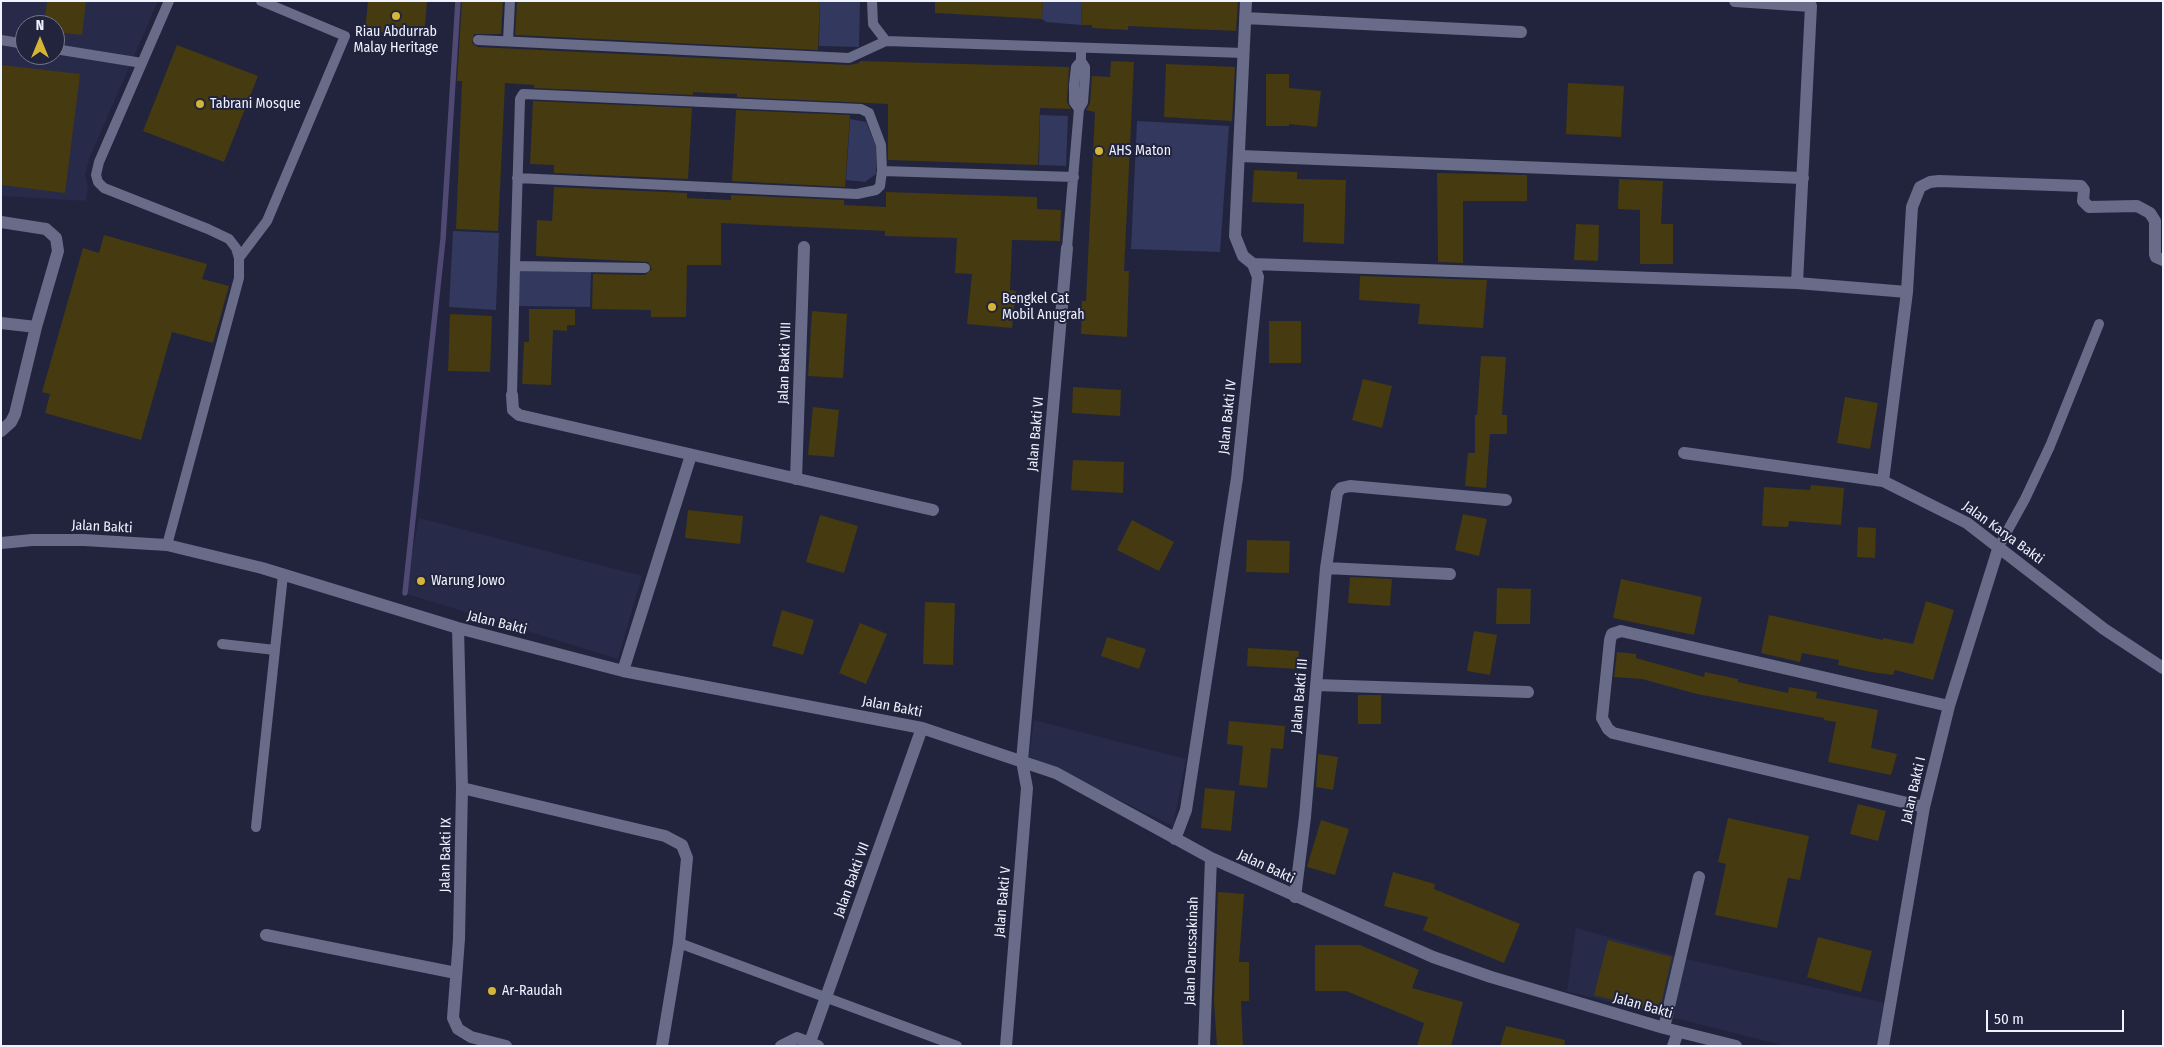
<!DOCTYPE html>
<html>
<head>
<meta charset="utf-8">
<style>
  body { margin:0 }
  #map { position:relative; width:2164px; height:1047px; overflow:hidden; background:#21243c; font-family:"Fira Sans Condensed",sans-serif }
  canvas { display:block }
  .frame { position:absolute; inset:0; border:2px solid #eff2ff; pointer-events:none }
  .north { position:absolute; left:15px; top:15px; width:50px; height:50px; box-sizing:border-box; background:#21243c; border:1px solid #73768a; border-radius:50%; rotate:0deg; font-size:14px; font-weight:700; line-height:20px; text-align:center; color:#eff2ff }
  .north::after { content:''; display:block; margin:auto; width:18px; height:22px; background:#d5b535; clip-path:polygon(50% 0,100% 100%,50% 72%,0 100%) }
  .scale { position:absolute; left:1986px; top:1010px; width:138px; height:22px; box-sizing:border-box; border:2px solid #eff2ff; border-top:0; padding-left:6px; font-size:15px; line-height:18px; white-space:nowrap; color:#eff2ff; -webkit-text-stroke:4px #21243c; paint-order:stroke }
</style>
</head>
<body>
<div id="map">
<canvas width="2164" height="1047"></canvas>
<div class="frame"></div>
<div class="north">N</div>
<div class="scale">50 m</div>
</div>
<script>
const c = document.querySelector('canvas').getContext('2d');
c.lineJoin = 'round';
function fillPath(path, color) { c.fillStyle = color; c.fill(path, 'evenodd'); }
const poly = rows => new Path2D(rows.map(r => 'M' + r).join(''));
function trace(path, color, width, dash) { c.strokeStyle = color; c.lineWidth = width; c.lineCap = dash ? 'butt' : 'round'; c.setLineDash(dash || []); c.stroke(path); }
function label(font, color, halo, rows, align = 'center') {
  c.font = font + ' "Fira Sans Condensed",sans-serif'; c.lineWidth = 4; c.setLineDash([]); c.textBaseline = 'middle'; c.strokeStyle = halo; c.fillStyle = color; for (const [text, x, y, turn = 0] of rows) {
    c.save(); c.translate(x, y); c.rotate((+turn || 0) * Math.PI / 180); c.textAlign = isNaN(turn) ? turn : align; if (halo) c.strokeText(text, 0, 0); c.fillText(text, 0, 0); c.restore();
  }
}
fillPath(poly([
  [1,1,158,1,89,159,85,175,88,187,86,201,1,196],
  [25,25,55,25,55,55,25,55],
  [419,518,642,576,618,659,407,594,410,564],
  [1034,720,1186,759,1173,826,1029,756],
  [1576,928,1690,960,1894,1005,1877,1046,1786,1046,1567,991]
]), '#272b49');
fillPath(poly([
  [820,1,860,1,859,47,819,46],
  [1043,1,1082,1,1081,25,1046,22,1042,19],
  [1040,115,1068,116,1066,166,1039,165],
  [850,119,866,122,876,146,876,174,865,182,846,180],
  [1137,121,1229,126,1220,252,1131,249],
  [453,231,499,233,496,310,449,307],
  [517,268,591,269,590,307,516,306]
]), '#33385e');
trace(poly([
  [405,593,443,239,458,1]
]), '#4f4974', 5.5);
fillPath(poly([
  [47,1,86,1,82,35,55,32,55,25,44,25],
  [368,1,427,1,424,35,365,31],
  [462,1,503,1,501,34,474,34,472,43,478,47,849,65,859,63,860,61,1069,67,1067,102,1071,109,1040,108,1038,165,888,160,888,104,737,97,737,94,709,93,693,92,693,95,534,88,534,85,505,83,498,231,456,229,462,81,457,81],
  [517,1,820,1,818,50,515,35],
  [935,1,1043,1,1042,19,935,13],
  [1082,1,1238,1,1236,31,1128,26,1128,30,1092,28,1092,25,1081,25],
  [177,45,258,76,224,162,143,131],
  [1111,61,1134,62,1124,271,1129,271,1127,337,1081,334,1082,301,1086,301,1095,112,1086,110,1090,103,1092,76,1110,77],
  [1166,64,1235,67,1232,121,1164,117],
  [1,65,80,74,65,193,1,185],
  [1266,74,1289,74,1289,88,1321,91,1317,127,1289,124,1289,126,1266,126],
  [1568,83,1624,86,1621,137,1566,134],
  [533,101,692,108,688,179,554,173,554,165,530,164],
  [736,110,850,115,845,187,732,181],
  [1254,170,1297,172,1297,179,1346,180,1344,244,1303,242,1304,204,1252,202],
  [1437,173,1527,175,1527,201,1463,201,1463,263,1438,262],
  [1619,179,1663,181,1661,224,1673,224,1673,264,1640,264,1640,210,1618,209],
  [554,187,687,193,687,198,731,200,731,195,844,200,844,205,886,207,886,192,1037,197,1037,209,1061,210,1060,241,1012,240,1010,290,1016,291,1012,328,967,324,972,274,955,273,957,238,885,236,885,231,721,223,721,265,687,265,686,317,651,317,651,310,592,309,593,274,645,275,652,269,648,262,536,256,537,220,552,221],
  [1576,224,1599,225,1598,261,1574,260],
  [104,235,207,264,202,279,229,286,213,343,172,332,141,440,45,413,50,394,42,392,83,248,99,253],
  [1360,276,1487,280,1483,328,1418,324,1420,304,1359,300],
  [529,309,575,309,575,325,567,325,567,331,553,330,551,385,522,384,524,342,529,342],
  [812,311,847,314,843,378,808,376],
  [450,314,492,316,490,372,448,371],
  [1269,321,1301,321,1301,363,1269,363],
  [1481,356,1506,357,1502,415,1507,415,1507,434,1490,434,1486,488,1465,486,1468,453,1475,453,1475,415,1477,415],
  [1363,379,1392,386,1382,428,1352,420],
  [1073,387,1121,390,1120,416,1072,413],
  [1845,397,1878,403,1870,449,1837,443],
  [813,407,839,410,834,457,808,455],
  [1073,460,1124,462,1123,493,1071,490],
  [1811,485,1844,488,1841,525,1789,521,1788,527,1762,526,1764,487,1810,490],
  [688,510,743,516,740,544,685,538],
  [1463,514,1487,519,1479,556,1455,550],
  [820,515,858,526,844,573,806,562],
  [1132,520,1174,542,1159,571,1117,550],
  [1858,527,1876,528,1875,558,1857,557],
  [1247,540,1290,541,1289,573,1246,572],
  [1350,577,1392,579,1390,606,1348,603],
  [1621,579,1702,597,1694,635,1613,618],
  [1497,588,1531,589,1530,624,1496,624],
  [1926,601,1954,610,1933,680,1895,670,1893,675,1871,672,1838,665,1839,660,1802,653,1800,662,1761,653,1769,615,1883,640,1883,638,1913,644],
  [925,602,955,603,953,665,923,664],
  [782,610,814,620,803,655,772,646],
  [860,623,887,634,866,684,839,673],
  [1474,631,1497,635,1490,675,1467,671],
  [1107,637,1146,649,1139,669,1101,656],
  [1248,648,1299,651,1298,669,1247,666],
  [1617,652,1636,654,1636,658,1704,677,1705,672,1738,679,1738,682,1788,693,1789,687,1817,692,1816,698,1878,710,1871,748,1897,754,1891,775,1828,762,1836,722,1824,720,1824,718,1697,694,1642,679,1614,677],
  [1358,695,1381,695,1381,724,1358,724],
  [1229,721,1285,726,1283,749,1271,748,1267,788,1239,785,1243,746,1227,744],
  [1318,754,1338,757,1333,790,1316,787],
  [1205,788,1235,791,1231,831,1201,828],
  [1858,804,1886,811,1878,841,1850,834],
  [1728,818,1809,836,1800,880,1788,878,1777,928,1715,915,1726,864,1718,862],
  [1321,820,1349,829,1335,875,1307,867],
  [1393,872,1435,884,1434,889,1520,924,1504,963,1423,930,1428,917,1384,906],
  [1218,892,1244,894,1239,962,1249,962,1249,1001,1241,1001,1243,1046,1217,1046,1214,1001],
  [1818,937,1872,951,1861,992,1807,977],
  [1608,940,1672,957,1659,1012,1594,995],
  [1315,945,1360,945,1419,970,1412,988,1463,1002,1451,1046,1417,1046,1424,1023,1346,991,1315,991],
  [1506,1026,1565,1040,1564,1046,1500,1046]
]), '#453a10');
trace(poly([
  [872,1,873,24,886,41],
  [1,40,25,44],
  [478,40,849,58,886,41,1244,53],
  [508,41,510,1],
  [55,49,142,63],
  [1079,109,1074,102,1074,85,1076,67,1081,61],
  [882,171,1074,177],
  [1067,248,1079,109,1083,102,1085,76,1085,67,1081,61,1081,48],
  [239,258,267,221,345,36,261,1],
  [515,266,645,268],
  [512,395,515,266,520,99,523,94,861,109,869,113,881,145,882,171,880,186,876,190,857,194,517,178],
  [167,545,239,278,239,258,236,248,229,239,208,229,104,188,98,182,96,175,99,162,169,1],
  [1999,546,2025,499,2050,446,2099,324],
  [222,644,275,650],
  [256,827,283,575],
  [679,943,957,1046]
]), '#686c89', 10);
trace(poly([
  [1735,1,1811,6,1797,283,1907,292],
  [1245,18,1521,32],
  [1240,156,1803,178],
  [1,222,46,229,56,238,58,251,36,327,15,414,11,422,1,431],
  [1253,264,1797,283],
  [1,323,36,327],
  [512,395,513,410,519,415,933,510],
  [1684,453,1883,481,1967,523,2104,629,2163,668],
  [796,479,804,247],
  [1883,481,1907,292,1912,207,1920,187,1930,182,1939,181,2081,186,2084,190,2083,201,2089,207,2137,206,2150,213,2155,221,2155,254,2156,257,2163,260],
  [1,543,32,540,84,540,167,545,262,568,458,628,623,671,922,728,1056,773,1211,858,1433,957,1491,977,1664,1028,1736,1046],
  [1326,568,1450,574],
  [458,628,462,788,459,939,453,1018,458,1029,471,1037,506,1046],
  [623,671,691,455],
  [1316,685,1528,692],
  [462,788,665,836,682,845,687,858,679,943,662,1046],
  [1924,807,1613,733,1608,729,1602,718,1610,640,1612,634,1621,631,1949,706],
  [1175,839,1186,810,1237,478,1258,277,1253,264,1243,256,1235,236,1246,1],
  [1295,897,1305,817,1326,568,1337,493,1341,488,1350,486,1506,500],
  [266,935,456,973],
  [1664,1028,1699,877],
  [810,1042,922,728],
  [781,1046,797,1038,818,1046],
  [1006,1046,1027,788,1022,761,1067,248],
  [1204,1046,1211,858],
  [1673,1046,1678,1032],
  [1883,1046,1924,807,1949,706,1999,546]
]), '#686c89', 12);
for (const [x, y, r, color] of [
  [396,16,5,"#d5b535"],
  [200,104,5,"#d5b535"],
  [1099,151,5,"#d5b535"],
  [992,307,5,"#d5b535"],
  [421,581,5,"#d5b535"],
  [492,991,5,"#d5b535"]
]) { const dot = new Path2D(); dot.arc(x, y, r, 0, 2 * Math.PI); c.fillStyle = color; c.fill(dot); trace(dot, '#21243c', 2); }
label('14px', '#eff2ff', '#21243c', [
  ["Riau Abdurrab",396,32,"center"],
  ["Malay Heritage",396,48,"center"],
  ["Tabrani Mosque",210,104],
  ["AHS Maton",1109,151],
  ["Bengkel Cat",1002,299],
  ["Mobil Anugrah",1002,315],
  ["Warung Jowo",431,581],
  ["Ar-Raudah",502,991]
], 'left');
label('14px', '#eff2ff', '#21243c', [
  ["Jalan Bakti VIII",785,363,-88],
  ["Jalan Bakti IV",1228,417,-84],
  ["Jalan Bakti VI",1036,434,-85],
  ["Jalan Bakti",102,527,3],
  ["Jalan Karya Bakti",2003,533,36],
  ["Jalan Bakti",497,623,14],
  ["Jalan Bakti III",1300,696,-85],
  ["Jalan Bakti",892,707,11],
  ["Jalan Bakti I",1914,790,-77],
  ["Jalan Bakti IX",446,855,-89],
  ["Jalan Bakti",1266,867,25],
  ["Jalan Bakti VII",852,880,-70],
  ["Jalan Bakti V",1003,902,-85],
  ["Jalan Darussakinah",1192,951,-88],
  ["Jalan Bakti",1643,1006,16]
]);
</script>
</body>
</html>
